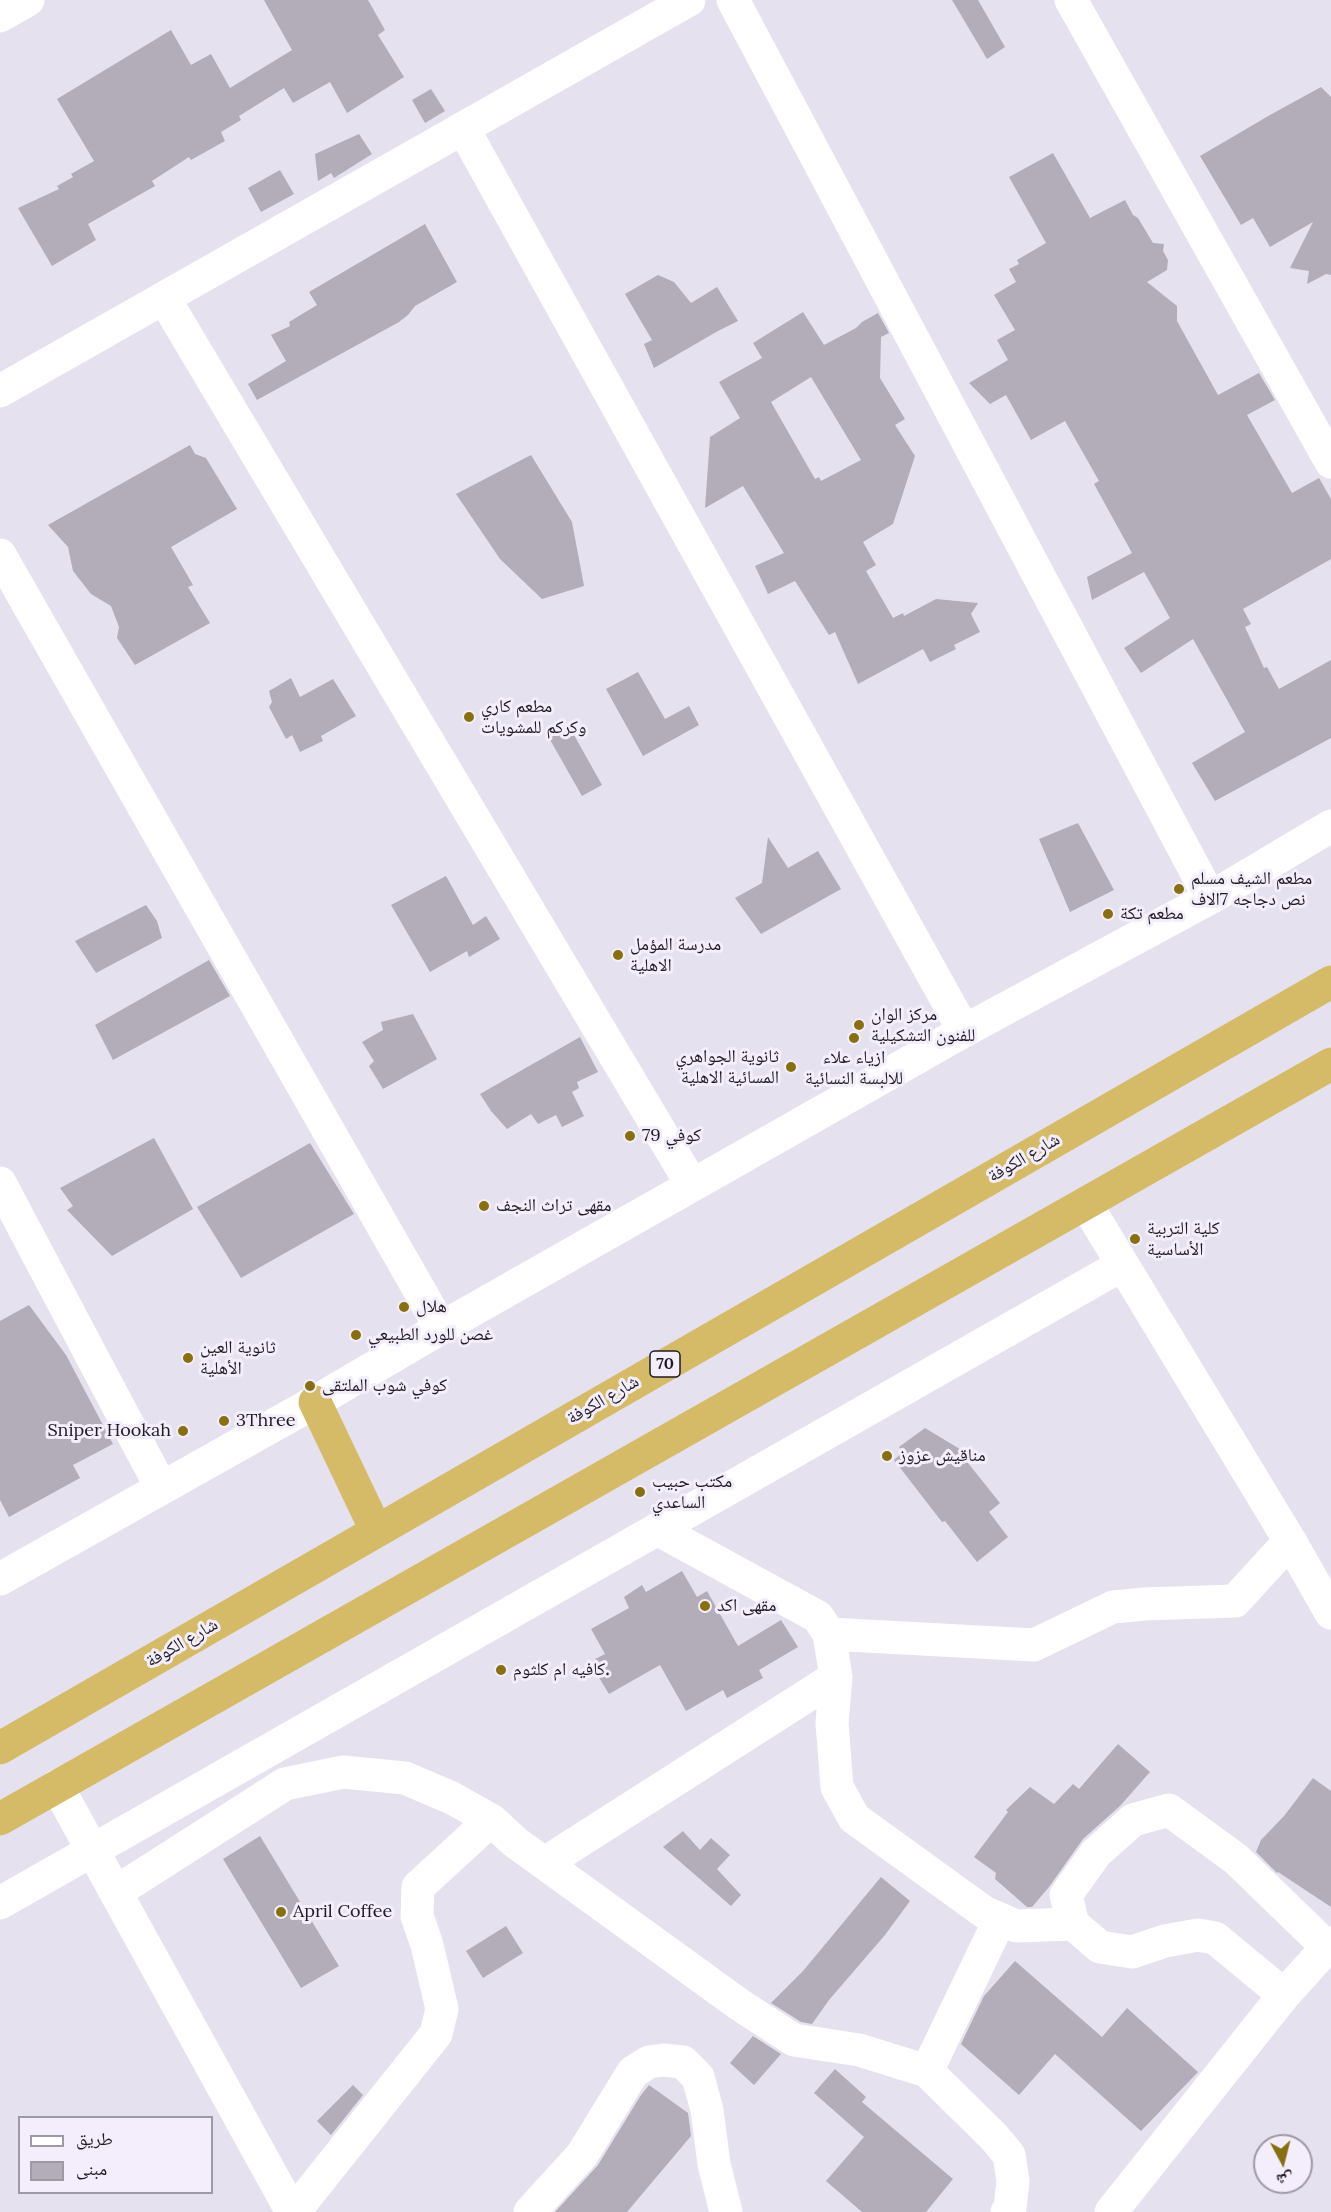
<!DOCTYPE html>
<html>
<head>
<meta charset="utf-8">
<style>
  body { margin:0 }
  #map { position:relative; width:1331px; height:2212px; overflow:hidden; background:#e6e1ee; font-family:Lora,"Noto Naskh Arabic",serif }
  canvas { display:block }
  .legend { position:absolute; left:18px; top:2116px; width:195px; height:78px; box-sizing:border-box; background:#f4eefc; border:2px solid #9e9aa4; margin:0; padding:8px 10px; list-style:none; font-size:18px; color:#1e1c20 }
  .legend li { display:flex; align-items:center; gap:12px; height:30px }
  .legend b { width:30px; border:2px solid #9e9aa4 }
  .north { position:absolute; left:1253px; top:2134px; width:60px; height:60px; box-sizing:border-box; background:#f4eefc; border:2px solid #9e9aa4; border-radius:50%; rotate:173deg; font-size:16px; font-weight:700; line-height:24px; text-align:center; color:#1e1c20 }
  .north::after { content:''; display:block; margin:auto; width:21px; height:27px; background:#886f0f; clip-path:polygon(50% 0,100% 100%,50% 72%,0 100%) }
</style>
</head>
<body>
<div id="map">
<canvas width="1331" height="2212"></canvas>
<ul class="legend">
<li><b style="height:8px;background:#fff"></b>طريق</li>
<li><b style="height:16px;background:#b2adb9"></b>مبنى</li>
</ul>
<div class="north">ش</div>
</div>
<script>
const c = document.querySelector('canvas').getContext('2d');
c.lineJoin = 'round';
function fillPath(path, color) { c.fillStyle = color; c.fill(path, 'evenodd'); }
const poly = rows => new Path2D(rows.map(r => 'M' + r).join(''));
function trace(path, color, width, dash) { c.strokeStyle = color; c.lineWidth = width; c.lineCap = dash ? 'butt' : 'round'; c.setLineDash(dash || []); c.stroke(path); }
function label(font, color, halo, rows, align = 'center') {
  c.font = font + ' Lora,"Noto Naskh Arabic",serif'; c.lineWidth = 6; c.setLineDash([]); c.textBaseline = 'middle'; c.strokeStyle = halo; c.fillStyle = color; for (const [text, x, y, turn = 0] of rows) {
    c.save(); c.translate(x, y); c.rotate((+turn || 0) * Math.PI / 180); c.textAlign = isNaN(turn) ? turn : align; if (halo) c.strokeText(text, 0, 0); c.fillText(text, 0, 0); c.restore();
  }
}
fillPath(poly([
  [264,0,368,0,385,30,378,35,404,77,347,113,330,82,293,103,284,88,239,116,241,120,221,132,225,141,191,160,189,157,152,181,155,186,88,224,96,240,52,266,18,208,59,189,57,186,73,177,71,174,94,161,57,99,171,30,191,65,211,54,230,88,292,50],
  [952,0,978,0,1005,47,987,59],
  [1321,87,1331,97,1331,275,1326,274,1307,284,1309,271,1290,268,1313,222,1270,247,1253,218,1241,225,1200,156,1270,115],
  [431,89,445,111,425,123,412,100],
  [359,134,372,154,334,178,331,173,318,181,315,154],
  [1053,153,1090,218,1125,200,1133,215,1138,218,1153,243,1164,244,1163,251,1168,260,1167,270,1147,282,1177,306,1177,321,1218,395,1259,373,1275,400,1247,415,1292,493,1319,478,1331,499,1331,559,1243,609,1251,624,1245,627,1264,668,1267,667,1279,689,1331,660,1331,738,1215,801,1192,763,1245,732,1193,639,1141,673,1124,648,1170,618,1144,572,1092,600,1087,577,1132,553,1094,484,1099,481,1065,421,1031,440,1006,395,990,404,969,383,1008,360,997,340,1015,330,994,295,1016,282,1009,269,1019,264,1017,260,1046,243,1009,177],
  [280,170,294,194,261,212,248,188],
  [425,224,457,282,415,306,408,315,399,322,257,400,248,384,286,361,271,335,290,326,289,322,317,305,309,292],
  [658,275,674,282,691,303,717,287,738,321,718,331,654,368,644,344,652,340,625,294],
  [803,312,824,345,856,328,862,322,878,313,889,333,881,337,880,378,905,419,895,425,915,456,893,524,863,542,876,565,866,571,893,618,903,613,904,616,936,599,978,603,971,614,980,632,954,645,956,649,930,662,923,649,858,684,835,632,829,635,795,581,768,594,755,566,784,553,743,486,705,508,710,437,740,418,719,382,762,358,753,343],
  [811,377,861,460,821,481,819,477,815,479,771,402],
  [190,445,195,454,206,458,237,509,171,547,193,585,188,587,210,623,135,665,117,638,119,627,111,606,91,594,73,571,68,547,48,525],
  [531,455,572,522,584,586,542,599,500,559,456,494],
  [638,672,665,719,689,706,699,725,643,756,606,689],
  [291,678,300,697,333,679,356,716,321,736,323,741,300,752,292,735,286,739,269,707,272,702,269,691],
  [569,726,602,785,582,796,549,738],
  [1078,823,1114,890,1070,912,1039,839],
  [768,837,788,868,818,851,841,889,761,934,735,898,762,883],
  [446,876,473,925,486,916,500,939,469,957,467,951,430,972,391,905],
  [146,905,157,921,162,938,96,973,75,941],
  [209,960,230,996,113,1060,95,1025],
  [413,1014,437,1059,383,1089,369,1066,374,1061,362,1042,383,1030,381,1022],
  [580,1037,598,1072,577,1082,579,1088,572,1092,584,1116,562,1127,556,1115,538,1124,531,1114,507,1129,491,1111,480,1094],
  [154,1138,193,1209,112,1256,67,1210,73,1206,60,1188],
  [310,1143,354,1214,241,1278,197,1207],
  [29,1305,66,1355,113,1444,73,1465,80,1478,9,1517,0,1500,0,1321],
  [925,1428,968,1454,964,1458,1000,1503,989,1512,1008,1537,977,1562,945,1521,942,1522,894,1460,903,1452,899,1447],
  [682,1571,697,1597,707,1591,738,1646,781,1620,798,1647,759,1670,763,1678,727,1698,723,1690,686,1711,660,1665,609,1694,595,1671,600,1669,595,1659,605,1654,591,1629,629,1608,624,1597,642,1585,646,1592],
  [1118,1744,1150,1772,1120,1806,1083,1839,1049,1887,1032,1907,1027,1907,995,1879,996,1873,974,1857,1008,1812,1006,1810,1030,1787,1054,1804,1073,1784,1079,1789],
  [1313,1778,1331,1791,1331,1907,1278,1872,1277,1873,1256,1852,1261,1840,1284,1816],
  [683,1831,700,1850,711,1838,730,1855,717,1869,741,1895,731,1906,663,1847],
  [260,1836,339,1966,301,1988,223,1859],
  [881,1877,910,1901,885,1935,829,2000,812,2024,801,2022,771,2003,803,1971],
  [506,1926,523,1953,483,1978,466,1951],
  [1015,1961,1102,2037,1127,2008,1198,2072,1141,2131,1055,2054,1019,2095,961,2044,984,1996],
  [753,2036,781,2054,754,2085,730,2063],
  [835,2069,866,2097,862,2102,953,2179,926,2212,862,2212,826,2181,864,2137,814,2093],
  [353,2085,363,2095,331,2135,317,2121],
  [649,2085,688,2113,691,2136,627,2212,555,2212,598,2165,641,2095]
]), '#b2adb9');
trace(poly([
  [733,0,1210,898],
  [1071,0,1331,462],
  [0,16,28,0],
  [463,128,964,1031],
  [164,298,692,1185],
  [0,391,689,0],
  [0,555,441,1328],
  [0,1183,161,1487],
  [1086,1204,1290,1541,1331,1613],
  [657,1529,818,1617,829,1634,836,1677,832,1723,837,1787,854,1818,984,1912,1016,1926,1073,1924],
  [0,1579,315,1402,441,1328,964,1031,1210,898,1331,826],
  [829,1634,1034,1645,1113,1607,1144,1604,1235,1601,1290,1541],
  [57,1786,292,2212],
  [545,1863,836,1677],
  [116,1892,285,1784,343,1772,405,1778,452,1798,491,1820,515,1842,740,2005,794,2040,859,2050,927,2071,994,2137,1009,2155,1013,2181,1010,2208,1007,2212],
  [0,1903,1122,1265],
  [1284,1995,1215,1938,1198,1935,1165,1941,1132,1952,1100,1947,1073,1924,1066,1895,1096,1853,1133,1820,1169,1810,1236,1859,1327,1947],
  [927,2071,1000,1919],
  [294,2212,436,2034,442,2009,427,1945,417,1916,418,1887,491,1820],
  [530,2212,582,2155,633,2072,649,2062,663,2060,683,2062,698,2077,707,2110,714,2164,726,2212],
  [1111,2212,1284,1995,1331,1943]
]), '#fff', 33);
trace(poly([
  [315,1402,376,1530],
  [0,1748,1331,982],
  [0,1819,1331,1064]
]), '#d5bb68', 33);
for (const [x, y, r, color] of [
  [469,717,6,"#886f0f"],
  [1179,889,6,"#886f0f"],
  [1108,914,6,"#886f0f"],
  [618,955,6,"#886f0f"],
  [859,1025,6,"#886f0f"],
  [854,1038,6,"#886f0f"],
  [791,1067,6,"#886f0f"],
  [630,1136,6,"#886f0f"],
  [484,1206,6,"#886f0f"],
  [1135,1239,6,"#886f0f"],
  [404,1307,6,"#886f0f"],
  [356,1335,6,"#886f0f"],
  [188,1358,6,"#886f0f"],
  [310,1386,6,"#886f0f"],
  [224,1421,6,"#886f0f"],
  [183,1431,6,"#886f0f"],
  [887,1456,6,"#886f0f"],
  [640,1492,6,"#886f0f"],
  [705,1606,6,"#886f0f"],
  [501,1670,6,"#886f0f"],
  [281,1912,6,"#886f0f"]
]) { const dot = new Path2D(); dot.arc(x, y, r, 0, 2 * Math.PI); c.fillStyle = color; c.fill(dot); trace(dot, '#f4eefc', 2); }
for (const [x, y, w] of [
  [665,1364,30]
]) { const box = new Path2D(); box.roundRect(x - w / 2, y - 13, w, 26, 4.5); c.fillStyle = '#f4eefc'; c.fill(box); trace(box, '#1e1c20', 1.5); }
label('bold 16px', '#1e1c20', null, [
  ["70",665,1364]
]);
label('18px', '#1e1c20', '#f4eefc', [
  ["مطعم كاري",481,707],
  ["وكركم للمشويات",481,728],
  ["مطعم الشيف مسلم",1191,879],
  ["نص دجاجه 7الاف",1191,900],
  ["مطعم تكة",1120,914],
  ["مدرسة المؤمل",630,945],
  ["الاهلية",630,966],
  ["مركز الوان",871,1015],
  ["للفنون التشكيلية",871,1036],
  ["ثانوية الجواهري",779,1057,"right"],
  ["المسائية الاهلية",779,1078,"right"],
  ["ازياء علاء",854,1058,"center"],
  ["للالبسة النسائية",854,1079,"center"],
  ["كوفي 79",642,1136],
  ["مقهى تراث النجف",496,1206],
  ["كلية التربية",1147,1229],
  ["الأساسية",1147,1250],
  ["هلال",416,1307],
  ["غصن للورد الطبيعي",368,1335],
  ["ثانوية العين",200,1348],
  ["الأهلية",200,1369],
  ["كوفي شوب الملتقى",322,1386],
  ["3Three",236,1421],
  ["Sniper Hookah",171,1431,"right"],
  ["مناقيش عزوز",899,1456],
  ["مكتب حبيب",652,1482],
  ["الساعدي",652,1503],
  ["مقهى اكد",717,1606],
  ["كافيه ام كلثوم.",513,1670],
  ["April Coffee",293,1912]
], 'left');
label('18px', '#1e1c20', '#f4eefc', [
  ["شارع الكوفة",1024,1158,-30],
  ["شارع الكوفة",603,1400,-30],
  ["شارع الكوفة",182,1643,-30]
]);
</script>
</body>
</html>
